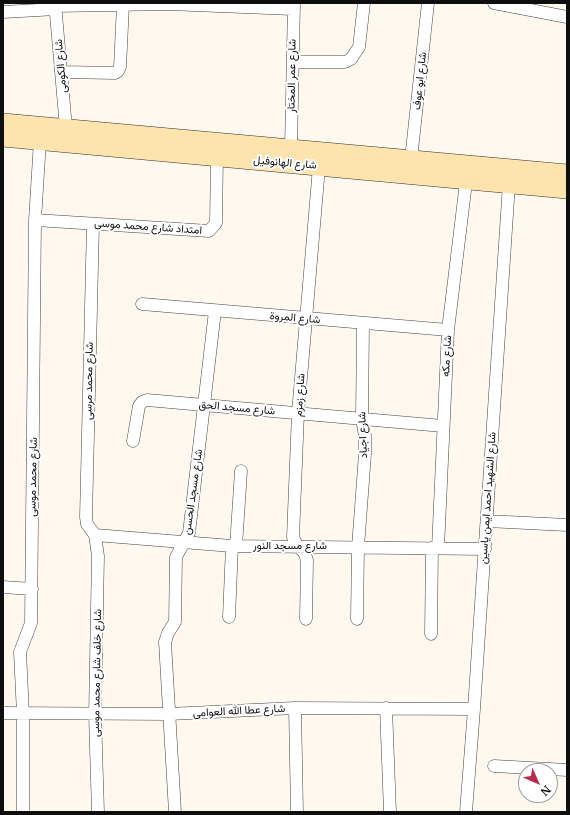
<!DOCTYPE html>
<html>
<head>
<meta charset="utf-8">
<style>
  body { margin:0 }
  #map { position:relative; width:570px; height:815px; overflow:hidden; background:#fef8ef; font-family:Merriweather,serif }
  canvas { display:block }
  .frame { position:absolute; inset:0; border:4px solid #0e0e0e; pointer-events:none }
  .north { position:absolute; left:518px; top:763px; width:40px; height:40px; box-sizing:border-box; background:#fff; border:1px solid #9f9f9f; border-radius:50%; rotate:135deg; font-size:11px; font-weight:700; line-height:16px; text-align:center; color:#0e0e0e }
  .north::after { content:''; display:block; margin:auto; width:14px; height:18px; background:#b92a4c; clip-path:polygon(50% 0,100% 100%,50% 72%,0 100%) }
</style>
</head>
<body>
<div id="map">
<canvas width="570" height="815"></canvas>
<div class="frame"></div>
<div class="north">N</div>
</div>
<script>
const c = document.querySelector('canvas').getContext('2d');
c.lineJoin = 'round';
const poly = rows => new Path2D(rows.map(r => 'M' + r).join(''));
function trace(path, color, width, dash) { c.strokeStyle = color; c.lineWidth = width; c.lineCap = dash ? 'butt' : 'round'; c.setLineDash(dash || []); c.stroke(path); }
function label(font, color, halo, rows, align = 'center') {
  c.font = font + ' Merriweather,Vazirmatn,serif'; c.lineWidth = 4; c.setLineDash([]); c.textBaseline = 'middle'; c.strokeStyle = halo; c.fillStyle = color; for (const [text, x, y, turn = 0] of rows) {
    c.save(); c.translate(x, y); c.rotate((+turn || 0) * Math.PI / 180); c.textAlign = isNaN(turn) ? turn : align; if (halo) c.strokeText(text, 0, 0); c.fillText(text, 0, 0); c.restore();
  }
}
const street = poly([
  [55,3,66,128],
  [494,3,567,17],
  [55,6,169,4,293,9],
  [3,12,56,9],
  [293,62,345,62,351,59,359,47,364,3],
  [62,72,115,73,118,71,120,67,123,5],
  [291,148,294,3],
  [411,159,428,3],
  [35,220,209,231,216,223,217,157],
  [93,224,86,517,87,524,95,535,98,556,95,715,98,812],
  [142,304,448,330],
  [133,441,139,406,142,402,147,400,443,426],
  [487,521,567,525],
  [95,535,232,546,485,549],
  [236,546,241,471],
  [438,548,448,330,467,174],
  [3,587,32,589],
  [229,617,232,546],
  [306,619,307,560,304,552,297,546,293,537,298,413,319,167],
  [357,619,358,547,365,454,365,436,362,419,363,324],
  [431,634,432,548],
  [295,708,297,812],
  [386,708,390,812],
  [3,713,169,714,295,708,474,709],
  [494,766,567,770],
  [23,812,23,714,20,652,31,623,35,220,40,141],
  [175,812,165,642,168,633,175,622,176,557,189,533,215,311],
  [466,812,474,709,509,184]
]);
const secondary = poly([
  [3,122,567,173],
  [3,138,567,190]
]);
trace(street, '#414141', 13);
trace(secondary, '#303030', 18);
trace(street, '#fff', 12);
trace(secondary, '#fce4ac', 17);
label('11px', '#0e0e0e', '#fff', [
  ["شارع الكومى",61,66,-95],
  ["شارع عمر المختار",292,76,-89],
  ["شارع ابو عوف",420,81,-84],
  ["شارع الهانوفيل",285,163,5],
  ["امتداد شارع محمد موسى",148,227,4],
  ["شارع المروة",295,318,5],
  ["شارع مكه",447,356,-87],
  ["شارع محمد مرسى",89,381,-89],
  ["شارع زمزم",300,395,-86],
  ["شارع مسجد الحق",237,408,5],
  ["شارع اجياد",363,435,-92],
  ["شارع محمد موسى",33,477,-89],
  ["شارع مسجد الحسن",193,492,-82],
  ["شارع الشهيد احمد ايمن ياسين",488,498,-86],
  ["شارع مسجد النور",290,546],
  ["شارع خلف شارع محمد موسى",97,673,-89],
  ["شارع عطا الله العوامى",239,711,-3]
]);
</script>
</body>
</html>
